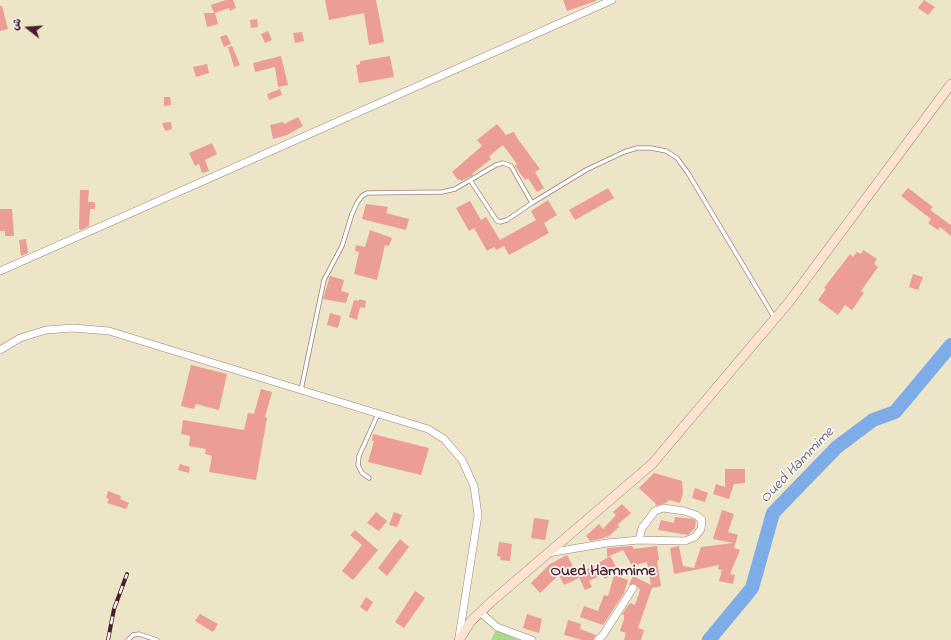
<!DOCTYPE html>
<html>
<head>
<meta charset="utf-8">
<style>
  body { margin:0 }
  #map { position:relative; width:951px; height:640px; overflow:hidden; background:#ece5c8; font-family:"Indie Flower","Playpen Sans Arabic",sans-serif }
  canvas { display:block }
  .north { position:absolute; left:8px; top:8px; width:40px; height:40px; -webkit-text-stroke:3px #f6f6f2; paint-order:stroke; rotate:287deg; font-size:11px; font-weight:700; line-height:16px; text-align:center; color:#4a1f2b }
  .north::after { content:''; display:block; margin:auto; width:14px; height:18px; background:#4a1f2b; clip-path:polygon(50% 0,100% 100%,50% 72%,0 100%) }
</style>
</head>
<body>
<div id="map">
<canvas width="951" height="640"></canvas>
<div class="north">ش</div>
</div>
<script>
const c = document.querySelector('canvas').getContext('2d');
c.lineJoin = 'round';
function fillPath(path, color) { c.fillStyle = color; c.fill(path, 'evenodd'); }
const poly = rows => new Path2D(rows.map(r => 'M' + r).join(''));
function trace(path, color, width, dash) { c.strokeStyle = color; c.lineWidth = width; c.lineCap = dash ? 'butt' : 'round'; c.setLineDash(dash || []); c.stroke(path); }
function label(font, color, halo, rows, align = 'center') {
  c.font = font + ' "Indie Flower",sans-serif'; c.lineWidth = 3.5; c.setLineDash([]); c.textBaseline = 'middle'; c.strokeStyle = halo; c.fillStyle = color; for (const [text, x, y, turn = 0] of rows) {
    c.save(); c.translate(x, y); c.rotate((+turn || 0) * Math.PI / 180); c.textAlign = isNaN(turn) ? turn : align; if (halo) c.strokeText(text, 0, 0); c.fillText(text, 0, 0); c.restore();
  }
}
fillPath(poly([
  [496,630,519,640,491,640]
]), '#aadb8a');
trace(poly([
  [709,640,752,588,773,513,837,447,873,420,895,412,951,345]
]), '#7eace8', 14);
fillPath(poly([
  [226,0,233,0,236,8,230,11,229,8,215,13,218,24,207,27,204,13,214,13,211,5],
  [325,0,376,0,384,42,369,45,364,13,329,20],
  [563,0,596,0,596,1,567,11],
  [924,0,935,7,928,15,918,8],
  [0,6,2,6,8,29,0,31],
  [257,19,258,27,251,28,250,20],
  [268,31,272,40,265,43,261,34],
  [302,32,304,41,295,43,293,33],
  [225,35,227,35,231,44,224,47,220,37],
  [232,46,240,65,234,67,228,47],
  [281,56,288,85,278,87,275,67,255,72,253,63],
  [390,56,394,77,359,83,356,65,360,64,360,61],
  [207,64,209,73,196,77,193,67],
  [280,89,282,95,269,100,267,94],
  [164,97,170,97,171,105,164,106],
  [298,117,303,126,287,135,273,139,270,125,283,122,284,124],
  [171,122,172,129,165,131,162,123],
  [497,124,506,135,514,132,517,138,540,169,535,172,544,188,537,192,528,178,525,180,515,166,517,164,503,145,489,156,491,159,472,174,473,175,461,181,459,179,458,180,452,172,482,146,477,140],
  [212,143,217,154,205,160,209,171,202,173,199,164,195,166,189,153],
  [608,188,614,198,575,220,569,210],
  [908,188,933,207,930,210,951,225,951,236,940,227,938,230,928,223,931,219,901,196],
  [80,190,89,190,88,202,95,202,95,209,90,209,89,226,81,230,79,229],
  [548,200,557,215,544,223,549,233,509,255,504,246,496,250,494,247,487,251,474,228,469,231,456,208,470,201,481,220,486,217,500,240,536,220,531,211],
  [366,204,388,207,386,213,409,219,406,230,362,219],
  [0,209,12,209,14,236,5,236,5,231,0,231],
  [370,230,392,238,389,246,385,245,377,280,354,274,359,252,355,251,356,245,365,247],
  [26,239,28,253,21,256,19,240],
  [863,250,877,259,874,264,878,267,861,291,864,293,852,310,845,305,838,315,818,300,826,289,824,288,850,254,853,257,857,252,861,254],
  [913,274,923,277,918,290,909,287],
  [330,276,344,280,341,291,349,293,346,303,323,299],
  [359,299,366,301,365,308,360,307,357,320,349,317,354,300,359,301],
  [330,313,341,316,338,328,327,325],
  [191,365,227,374,219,410,196,404,194,409,181,406],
  [261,389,272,392,265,417,267,418,256,480,209,472,212,456,205,454,206,449,189,446,190,436,181,434,183,420,244,430,248,413,254,414],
  [373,434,429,448,421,475,368,462,374,441,372,441],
  [180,464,190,467,189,473,178,470],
  [725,469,745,469,745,483,734,484,729,499,713,494,716,484,725,487],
  [654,473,682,481,683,493,680,503,669,500,666,503,655,506,656,504,639,488],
  [695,488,708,493,705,502,692,498],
  [108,491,121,496,120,499,129,503,126,509,107,503,109,499,106,498],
  [622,504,631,513,617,525,620,526,607,538,607,536,604,538,590,541,586,536,599,524,603,529,616,515,613,512],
  [722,510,734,514,728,532,738,535,734,548,740,550,730,574,735,575,733,584,719,581,722,570,718,569,719,565,674,574,670,548,679,546,683,566,694,568,701,547,733,543,713,539],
  [376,512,387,521,379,531,367,523],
  [394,512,402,515,397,527,389,525],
  [675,517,694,519,696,521,695,528,688,535,658,530,661,520,674,523],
  [534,518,549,520,545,540,531,538],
  [355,530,378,550,353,580,342,571,362,545,350,535],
  [400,539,409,547,387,576,378,568],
  [499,542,512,544,510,561,500,560,501,557,497,556],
  [632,546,634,549,657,546,659,560,657,561,661,586,652,588,638,628,644,630,641,640,624,640,626,633,620,631,624,619,624,615,622,614,630,603,635,605,640,590,635,584,629,585,633,576,651,585,647,562,632,566,623,550,607,557,607,548],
  [567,555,579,578,564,585,559,575,540,593,531,583,550,564],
  [610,556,618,570,605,579,602,575,589,581,592,587,585,590,577,573,592,567],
  [614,575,628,580,624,593,603,625,580,617,584,606,598,611,604,595,608,596],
  [415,591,425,598,404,628,395,622],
  [366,597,373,602,367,612,360,607],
  [200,614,218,624,213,632,195,621],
  [527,614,542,619,539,633,523,628],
  [568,620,581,624,580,629,596,635,593,640,582,640,564,635]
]), '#ec9d94');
const service = poly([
  [470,180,497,221,500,222,507,220,532,203],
  [301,390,324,280,342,246,352,214,357,203,362,196,367,193,442,192,455,189,496,165,503,163,511,166,532,203,586,170,624,152,637,148,651,148,666,151,677,158,688,173,774,317],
  [369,478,362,473,358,465,359,456,378,414],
  [128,640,133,635,139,634,157,640]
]);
const minor = poly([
  [0,271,612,0],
  [0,350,20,338,46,330,73,328,109,331,428,429,444,439,462,460,474,486,478,515,459,637],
  [548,553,607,543,639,540,685,541,695,537,701,529,702,520,696,515,684,511,663,508,655,511,642,528,639,540],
  [480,612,497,627,532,640],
  [598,640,603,635,633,588]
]);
const secondary = poly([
  [459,640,471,621,491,602,652,464,789,302,951,84]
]);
trace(service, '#9b827a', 5);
trace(minor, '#9b827a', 8);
trace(secondary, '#9b827a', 10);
trace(service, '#fff', 3.5);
trace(minor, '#fff', 7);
trace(secondary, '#fde4d1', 9);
const rail = poly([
  [108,640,114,609,127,574]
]);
trace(rail, '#4a1f2b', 4);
trace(rail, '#f6f6f2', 2.5, [8]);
label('italic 15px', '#5c506d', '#f6f6f2', [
  ["Oued Hammime",798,466,-46]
]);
label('bold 16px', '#4a1f2b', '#f6f6f2', [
  ["Oued Hammime",603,572]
]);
</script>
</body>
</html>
